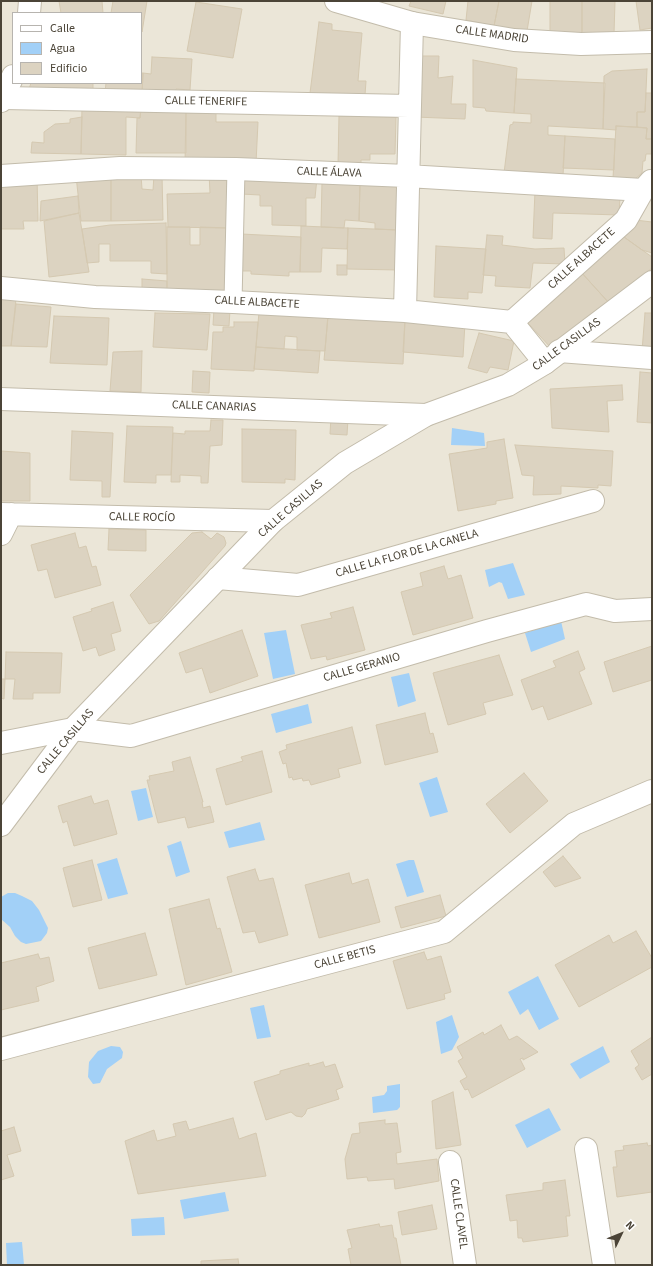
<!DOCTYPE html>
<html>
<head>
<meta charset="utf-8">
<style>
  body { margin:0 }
  #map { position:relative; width:653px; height:1266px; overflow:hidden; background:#f6f3ea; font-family:"Source Sans 3",sans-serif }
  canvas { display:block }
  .frame { position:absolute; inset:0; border:2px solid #4b4437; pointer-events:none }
  .legend { position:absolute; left:12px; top:12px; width:130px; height:72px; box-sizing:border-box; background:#fff; border:1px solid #b7b4af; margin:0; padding:5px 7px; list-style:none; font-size:12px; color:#4b4437 }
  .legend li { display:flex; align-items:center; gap:8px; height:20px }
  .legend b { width:20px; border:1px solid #b7b4af }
  .north { position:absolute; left:601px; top:1214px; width:40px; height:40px; -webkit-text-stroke:3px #fff; paint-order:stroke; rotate:47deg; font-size:11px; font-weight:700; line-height:16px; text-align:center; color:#4b4437 }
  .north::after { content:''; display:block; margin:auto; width:14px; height:18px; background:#4b4437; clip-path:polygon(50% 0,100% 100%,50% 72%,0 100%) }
</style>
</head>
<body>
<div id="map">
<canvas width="653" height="1266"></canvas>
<div class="frame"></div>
<ul class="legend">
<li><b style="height:5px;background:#fff"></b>Calle</li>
<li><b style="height:11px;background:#a2d0f7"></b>Agua</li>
<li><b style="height:11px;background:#dcd3c1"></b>Edificio</li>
</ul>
<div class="north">N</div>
</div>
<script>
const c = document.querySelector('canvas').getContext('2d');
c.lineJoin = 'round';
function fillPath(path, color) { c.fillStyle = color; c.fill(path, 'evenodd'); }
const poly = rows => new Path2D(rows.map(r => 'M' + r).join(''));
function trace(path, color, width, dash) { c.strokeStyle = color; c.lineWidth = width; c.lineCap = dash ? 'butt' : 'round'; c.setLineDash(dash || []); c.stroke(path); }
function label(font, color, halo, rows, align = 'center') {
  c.font = font + ' "Source Sans 3",sans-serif'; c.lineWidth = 3; c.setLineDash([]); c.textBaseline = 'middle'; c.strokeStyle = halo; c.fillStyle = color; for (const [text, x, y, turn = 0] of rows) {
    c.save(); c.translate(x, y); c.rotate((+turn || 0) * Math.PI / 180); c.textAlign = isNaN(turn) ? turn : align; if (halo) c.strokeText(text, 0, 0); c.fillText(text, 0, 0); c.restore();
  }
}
fillPath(poly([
  [1,1,652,1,652,1265,1,1265],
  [13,13,141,13,141,83,13,83]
]), '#ebe6d8');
fillPath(poly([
  [452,428,484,433,485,446,451,445],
  [513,563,525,595,508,599,502,583,499,582,489,587,485,570],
  [561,621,565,639,531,652,525,633],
  [286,630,295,674,273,679,264,633],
  [409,673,416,701,398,707,391,677],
  [308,704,312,723,276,733,271,714],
  [437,777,448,812,430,817,419,783],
  [146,788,153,817,138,821,131,791],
  [260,822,265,840,229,848,224,832],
  [181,841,190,872,176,877,167,846],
  [117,858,128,894,108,899,97,864],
  [409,860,414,860,424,892,407,897,396,864],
  [8,893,15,893,22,896,32,901,39,910,48,928,47,933,41,941,26,944,21,942,15,936,10,927,1,919,1,897],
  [538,976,559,1019,539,1030,528,1009,520,1015,508,992],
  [264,1005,271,1037,257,1039,250,1008],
  [452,1015,459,1037,452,1050,441,1054,436,1022],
  [111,1046,120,1047,123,1052,122,1058,107,1069,100,1083,93,1084,88,1077,89,1062,98,1051],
  [603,1046,610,1062,580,1079,570,1064],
  [400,1084,400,1107,397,1110,373,1113,372,1097,384,1095,387,1091,387,1086],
  [549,1108,561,1130,527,1148,515,1125],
  [225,1192,229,1211,184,1219,180,1200],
  [164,1217,165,1235,132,1236,131,1219],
  [22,1242,24,1265,7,1265,6,1243]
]), '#a2d0f7');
const building = poly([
  [59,1,102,1,103,13,61,13,59,1],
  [113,1,147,1,142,32,141,13,111,13,113,1],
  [411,1,446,1,443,14,409,6,411,1],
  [468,1,499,1,494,26,466,20,468,1],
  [499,1,532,1,527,31,494,26,499,1],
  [550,1,582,1,582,34,550,33,550,1],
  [582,1,615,1,614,34,582,34,582,1],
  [636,1,652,1,652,28,640,30,636,1],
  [196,2,242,9,233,58,187,51,196,2],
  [319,22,332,24,332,30,362,33,358,81,366,81,365,95,351,96,310,93,319,22],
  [416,56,439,56,438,78,453,76,451,104,466,104,465,119,415,117,416,56],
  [152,57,192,59,190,90,176,89,176,95,142,94,143,73,151,74,152,57],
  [473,60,517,68,514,113,486,111,485,108,473,107,473,60],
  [647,69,645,112,637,112,637,127,616,126,616,130,603,129,604,76,612,71,647,69],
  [141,73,143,73,142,94,105,92,106,83,141,83,141,73],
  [516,79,605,83,603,129,548,126,548,135,565,136,563,176,504,173,510,125,513,124,513,122,531,123,531,114,514,113,516,79],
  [31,83,93,83,93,90,29,89,31,83],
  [646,93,652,93,652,139,646,139,647,128,637,127,637,112,645,112,646,93],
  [82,107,141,108,140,118,126,117,126,155,81,154,82,107],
  [141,108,186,109,186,153,136,153,137,118,140,118,141,108],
  [186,109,216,109,216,122,258,122,256,163,185,163,186,109],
  [339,116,396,117,395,154,370,154,370,160,361,160,361,166,338,165,339,116],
  [82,117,81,154,31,153,32,142,44,143,44,132,55,124,70,123,70,119,82,117],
  [616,126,647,128,646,139,652,139,652,154,646,154,645,161,643,161,642,173,635,179,613,178,616,126],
  [565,136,615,139,614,170,563,168,565,136],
  [227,172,227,228,168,227,167,194,210,193,209,173,227,172],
  [162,174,163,220,111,221,111,176,141,175,142,189,153,190,154,175,162,174],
  [37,176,38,221,23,221,24,229,1,229,1,178,37,176],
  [76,176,111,176,111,221,81,221,76,176],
  [241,176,317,178,315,198,306,198,306,226,272,225,272,206,260,206,260,195,241,194,241,176],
  [322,182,360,184,359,221,345,220,344,228,321,227,322,182],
  [360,184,397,186,396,230,375,229,375,223,359,221,360,184],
  [535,191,620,197,619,215,553,213,552,239,533,238,535,191],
  [78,196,79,213,40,221,41,201,78,196],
  [79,213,89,272,49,277,44,221,79,213],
  [635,220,652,222,652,253,642,250,624,237,635,220],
  [166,223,167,274,151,273,151,261,110,261,110,244,99,244,99,262,87,263,82,229,110,225,166,223],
  [301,226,348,228,347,249,322,248,321,272,300,272,301,226],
  [167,227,190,227,190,245,200,245,200,227,230,228,228,295,167,293,167,227],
  [348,228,400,230,399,270,347,269,348,228],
  [241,234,301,237,300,272,289,272,289,276,251,274,251,271,241,271,241,234],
  [487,235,503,236,502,245,535,249,564,248,565,264,533,263,530,288,495,286,496,276,483,275,487,235],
  [624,237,652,257,652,268,609,303,581,272,607,248,624,237],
  [436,246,486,249,482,293,468,292,468,299,434,297,436,246],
  [337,265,347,265,347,275,337,275,337,265],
  [581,272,609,303,551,348,528,323,581,272],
  [142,279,167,281,167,293,142,290,142,279],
  [1,297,16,299,11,346,1,346,1,297],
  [16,304,51,307,47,347,11,346,16,304],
  [214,309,230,310,229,326,213,325,214,309],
  [259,312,328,316,325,351,297,350,297,337,285,336,284,349,256,347,259,312],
  [155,313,210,314,207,350,153,347,155,313],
  [645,313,652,313,652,351,642,351,645,313],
  [54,316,109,318,107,365,50,363,54,316],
  [328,316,405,320,403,364,324,360,328,316],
  [405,320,465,323,463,357,403,352,405,320],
  [234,322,258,322,254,371,211,369,213,332,223,332,223,327,234,327,234,322],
  [479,333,514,341,508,370,490,367,487,373,468,368,479,333],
  [256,347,320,351,318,373,254,369,256,347],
  [142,351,141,392,110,391,113,352,142,351],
  [193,371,210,372,209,393,192,392,193,371],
  [640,372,652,373,652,423,637,422,640,372],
  [622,385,623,400,607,401,609,432,552,428,550,389,622,385],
  [331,417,348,419,347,435,330,434,331,417],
  [211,420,223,420,222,445,210,446,208,483,201,483,201,476,180,475,180,482,171,482,173,433,185,434,185,431,210,431,211,420],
  [127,426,173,427,171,475,156,475,156,483,124,482,127,426],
  [242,429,296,430,295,480,285,479,285,483,242,482,242,429],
  [72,431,113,433,110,497,102,497,102,481,70,480,72,431],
  [504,439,513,498,496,501,496,504,458,511,449,454,487,448,487,442,504,439],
  [515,445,613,451,611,486,598,485,598,488,561,486,561,494,533,495,534,476,522,475,515,445],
  [1,451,30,453,30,501,1,501,1,451],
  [109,529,146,530,146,551,108,550,109,529],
  [202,532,211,539,217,533,224,537,226,543,225,546,159,621,149,624,130,595,192,533,202,532],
  [75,533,79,548,86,546,92,567,96,566,101,585,55,598,47,569,38,571,31,545,75,533],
  [444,566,448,579,461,575,473,618,413,635,401,592,423,586,420,573,444,566],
  [113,602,121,631,111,634,115,650,99,656,96,647,83,651,73,617,92,611,91,609,113,602],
  [353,607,365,650,327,660,326,656,311,659,301,625,332,618,330,613,353,607],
  [242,630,258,676,210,693,202,668,186,673,179,653,242,630],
  [652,646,652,680,613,692,604,662,652,646],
  [578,651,585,669,579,672,592,704,548,720,543,706,532,710,521,680,556,667,553,661,578,651],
  [6,652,62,653,60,693,33,693,33,699,13,699,15,679,5,679,6,652],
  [499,655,513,695,483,703,486,714,448,725,433,673,499,655],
  [1,679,5,679,4,699,1,698,1,679],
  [425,713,430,734,433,733,438,752,385,765,376,725,425,713],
  [352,727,361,763,338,769,340,777,311,785,309,780,303,781,302,778,293,780,292,777,289,778,286,763,283,764,279,752,287,749,286,745,352,727],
  [262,751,272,792,226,805,216,769,243,761,241,757,262,751],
  [190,757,203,802,202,802,203,808,210,806,214,822,188,828,185,817,158,823,147,780,150,780,149,776,174,771,172,762,190,757],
  [524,773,548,801,510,833,486,804,524,773],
  [91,796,94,804,108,800,117,834,74,846,67,821,63,823,58,806,91,796],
  [563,856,581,878,555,887,543,872,563,856],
  [92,860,102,900,73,907,63,868,92,860],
  [255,869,259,881,273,878,288,935,259,943,255,931,243,933,227,877,255,869],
  [349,873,352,884,368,879,380,922,319,938,305,885,349,873],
  [440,895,446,916,401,928,395,907,440,895],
  [209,899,217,929,220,928,232,972,186,985,169,909,209,899],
  [636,931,652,958,652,967,579,1007,555,965,609,935,613,943,636,931],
  [145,933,157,975,99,989,88,948,145,933],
  [424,952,427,960,441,956,451,992,444,994,445,999,407,1009,393,961,424,952],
  [38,954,40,959,49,957,54,981,36,987,39,1001,1,1010,1,963,38,954],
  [501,1025,509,1040,517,1036,538,1052,523,1060,523,1058,520,1059,525,1069,472,1098,468,1089,465,1090,460,1081,467,1077,458,1061,463,1058,457,1047,483,1032,484,1035,501,1025],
  [652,1037,652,1074,642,1080,635,1068,639,1065,631,1051,652,1037],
  [323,1062,325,1067,335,1064,343,1087,336,1090,339,1099,307,1109,305,1114,302,1117,296,1116,291,1112,266,1120,254,1082,280,1074,280,1071,309,1063,309,1066,323,1062],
  [453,1092,461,1145,436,1149,432,1101,453,1092],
  [233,1118,239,1139,256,1133,266,1176,138,1194,125,1141,154,1130,157,1141,176,1136,173,1124,186,1121,189,1130,233,1118],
  [385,1120,385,1124,397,1123,401,1152,396,1153,397,1164,437,1159,439,1181,395,1189,394,1179,368,1181,367,1177,347,1179,345,1159,352,1134,360,1133,359,1123,385,1120],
  [14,1127,21,1151,7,1155,14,1176,1,1180,1,1131,14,1127],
  [647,1143,648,1146,652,1145,652,1192,617,1197,613,1167,617,1167,615,1151,624,1150,623,1146,647,1143],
  [565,1180,570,1216,566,1216,568,1236,523,1242,522,1238,518,1238,517,1220,510,1221,506,1195,543,1190,543,1183,565,1180],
  [432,1205,437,1229,402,1235,398,1212,432,1205],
  [379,1224,380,1227,392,1225,394,1238,396,1238,401,1265,351,1265,348,1249,352,1248,347,1230,379,1224],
  [238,1259,239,1265,201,1265,201,1261,238,1259]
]);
fillPath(building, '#dcd3c1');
trace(building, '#d5c9b1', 1);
const pedestrian = poly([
  [233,302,236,169]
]);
const minor = poly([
  [4,98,409,106],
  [1,176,120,168,236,169,407,176,643,190],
  [1,288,95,297,233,302,405,311,512,322,545,363],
  [405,311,412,23],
  [512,322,626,220,643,190,651,181],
  [559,351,652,358],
  [1,399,426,415],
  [1,514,273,521],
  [1,534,11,514],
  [218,578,298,585,593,501],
  [1,743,73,729,131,736,487,631,586,604,615,611,652,609],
  [1,1049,444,932,574,824,652,791],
  [586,1149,604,1265],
  [450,1162,465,1265]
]);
const tertiary = poly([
  [336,1,412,23,514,40,581,44,652,42],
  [29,13,30,1],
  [1,101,13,76],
  [1,825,73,729,273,521,345,463,426,415,508,385,545,363,652,282]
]);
trace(pedestrian, '#c3bcab', 19);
trace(minor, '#c3bcab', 24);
trace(tertiary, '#c3bcab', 24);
trace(pedestrian, '#fff', 17);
trace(minor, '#fff', 22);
trace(tertiary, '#fff', 22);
label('12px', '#4b4437', '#fff', [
  ["CALLE MADRID",492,35,8],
  ["CALLE TENERIFE",206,102,1],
  ["CALLE ÁLAVA",329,173,2],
  ["CALLE ALBACETE",582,259,-42],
  ["CALLE ALBACETE",257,303,3],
  ["CALLE CASILLAS",567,345,-36],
  ["CALLE CANARIAS",214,407,2],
  ["CALLE CASILLAS",291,509,-41],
  ["CALLE ROCÍO",142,518,1],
  ["CALLE LA FLOR DE LA CANELA",407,554,-16],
  ["CALLE GERANIO",362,668,-16],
  ["CALLE CASILLAS",66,742,-50],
  ["CALLE BETIS",345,958,-15],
  ["CALLE CLAVEL",458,1214,82]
]);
</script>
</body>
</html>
